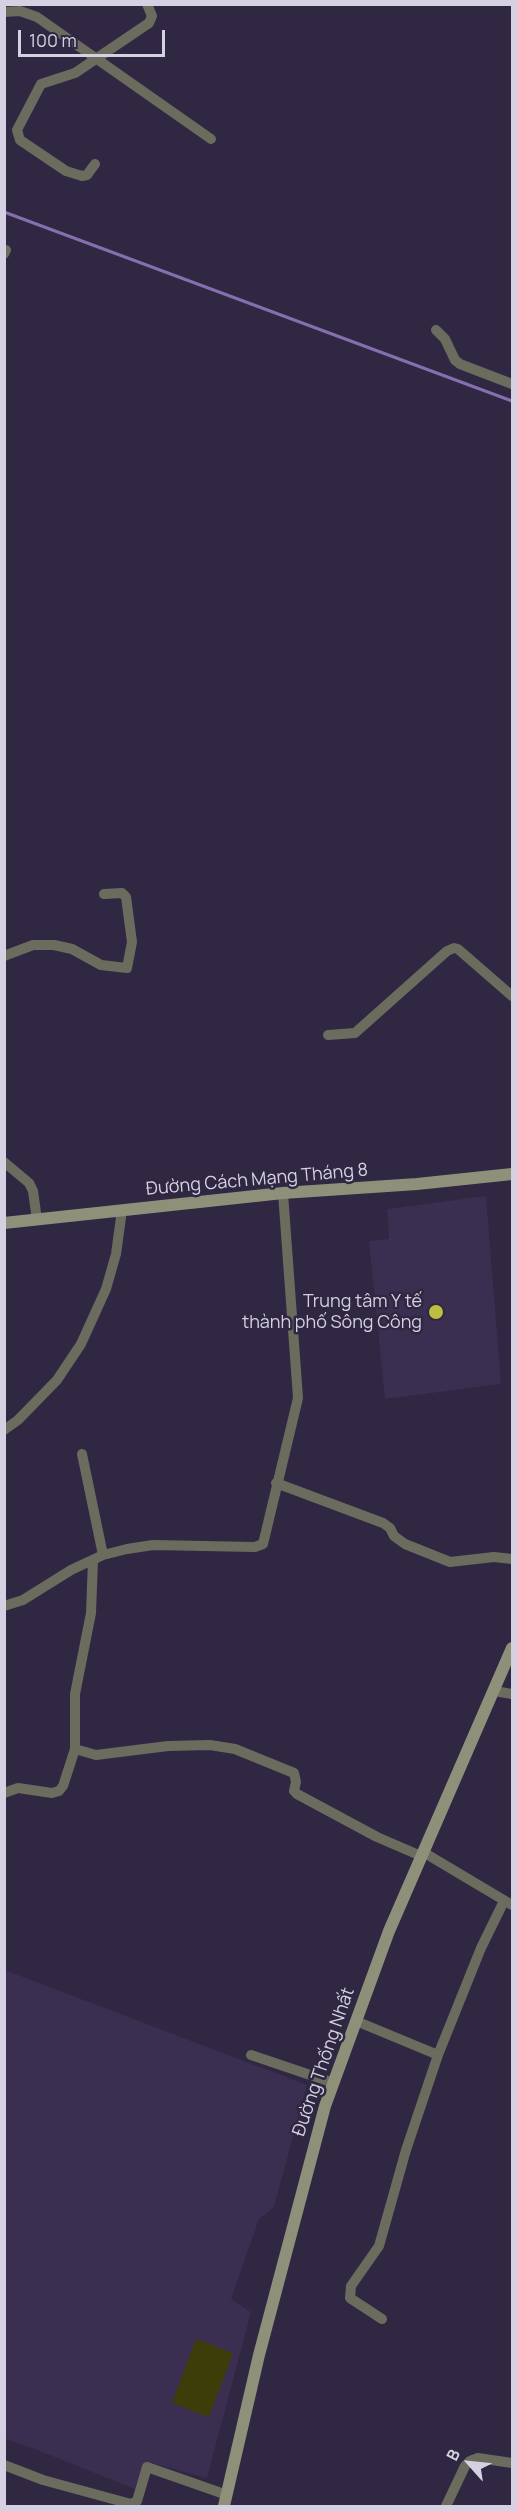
<!DOCTYPE html>
<html>
<head>
<meta charset="utf-8">
<style>
  body { margin:0 }
  #map { position:relative; width:517px; height:2511px; overflow:hidden; background:#302742; font-family:Manrope,sans-serif }
  canvas { display:block }
  .frame { position:absolute; inset:0; border:6px solid #d5d0e2; pointer-events:none }
  .north { position:absolute; left:439px; top:2433px; width:60px; height:60px; -webkit-text-stroke:4px #302742; paint-order:stroke; rotate:297deg; font-size:16px; font-weight:700; line-height:24px; text-align:center; color:#d5d0e2 }
  .north::after { content:''; display:block; margin:auto; width:21px; height:27px; background:#d5d0e2; clip-path:polygon(50% 0,100% 100%,50% 72%,0 100%) }
  .scale { position:absolute; left:18px; top:30px; width:147px; height:27px; box-sizing:border-box; border:3px solid #d5d0e2; border-top:0; padding-left:8px; font-size:18px; line-height:21px; white-space:nowrap; color:#d5d0e2; -webkit-text-stroke:4px #302742; paint-order:stroke }
</style>
</head>
<body>
<div id="map">
<canvas width="517" height="2511"></canvas>
<div class="frame"></div>
<div class="north">B</div>
<div class="scale">100 m</div>
</div>
<script>
const c = document.querySelector('canvas').getContext('2d');
c.lineJoin = 'round';
function fillPath(path, color) { c.fillStyle = color; c.fill(path, 'evenodd'); }
const poly = rows => new Path2D(rows.map(r => 'M' + r).join(''));
function trace(path, color, width, dash) { c.strokeStyle = color; c.lineWidth = width; c.lineCap = dash ? 'butt' : 'round'; c.setLineDash(dash || []); c.stroke(path); }
function label(font, color, halo, rows, align = 'center') {
  c.font = font + ' Manrope,sans-serif'; c.lineWidth = 5; c.setLineDash([]); c.textBaseline = 'middle'; c.strokeStyle = halo; c.fillStyle = color; for (const [text, x, y, turn = 0] of rows) {
    c.save(); c.translate(x, y); c.rotate((+turn || 0) * Math.PI / 180); c.textAlign = isNaN(turn) ? turn : align; if (halo) c.strokeText(text, 0, 0); c.fillText(text, 0, 0); c.restore();
  }
}
fillPath(poly([
  [486,1196,501,1384,385,1399,369,1241,389,1239,387,1209],
  [5,1970,307,2085,274,2207,259,2219,231,2299,251,2312,207,2478,151,2463,143,2467,135,2489,32,2448,5,2439]
]), '#3a2f50');
fillPath(poly([
  [196,2339,233,2353,209,2417,172,2403]
]), '#3c3d09');
trace(poly([
  [4,212,512,401]
]), '#8570af', 3);
trace(poly([
  [4,12,20,11,37,17,211,139],
  [95,164,87,175,82,176,66,171,20,140,17,130,41,84,75,73,149,23,152,16,147,4],
  [4,254,6,250],
  [436,330,445,339,455,360,460,364,512,384],
  [4,956,33,945,54,945,72,949,101,965,127,968,132,942,126,897,122,893,104,894],
  [328,1035,355,1033,447,951,454,948,458,949,512,996],
  [4,1162,29,1183,33,1191,37,1220],
  [4,1430,18,1420,57,1380,81,1344,106,1289,116,1254,122,1210],
  [82,1454,103,1555],
  [276,1483,383,1523,390,1528,394,1536,405,1544,450,1562,494,1557,512,1559],
  [4,1606,23,1600,71,1570,103,1555,127,1549,153,1545,255,1547,263,1544,298,1398,283,1193],
  [494,1691,512,1694],
  [75,1749,96,1755,168,1746,210,1745,235,1749,294,1773,296,1782,294,1791,297,1794,377,1837,421,1856],
  [4,1793,18,1788,52,1793,59,1791,63,1786,75,1749,75,1694,91,1613,93,1560],
  [423,1852,512,1905],
  [356,2021,438,2055],
  [251,2055,334,2083],
  [382,2319,350,2298,351,2286,379,2246,406,2150,438,2055,481,1948,504,1901],
  [4,2465,43,2480,131,2504,137,2501,147,2467,227,2495],
  [446,2506,465,2466,470,2461,478,2458,512,2463]
]), '#6b6c5e', 10);
trace(poly([
  [4,1223,283,1193,417,1184,512,1174],
  [224,2506,259,2355,325,2106,389,1931,512,1648]
]), '#8f9079', 12);
for (const [x, y, r, color] of [
  [436,1312,8,"#bdbf43"]
]) { const dot = new Path2D(); dot.arc(x, y, r, 0, 2 * Math.PI); c.fillStyle = color; c.fill(dot); trace(dot, '#302742', 2); }
label('18px', '#d5d0e2', '#302742', [
  ["Đường Cách Mạng Tháng 8",257,1180,-5],
  ["Đường Thống Nhất",324,2062,-71]
]);
label('18px', '#d5d0e2', '#302742', [
  ["Trung tâm Y tế",422,1302],
  ["thành phố Sông Công",422,1323]
], 'right');
</script>
</body>
</html>
